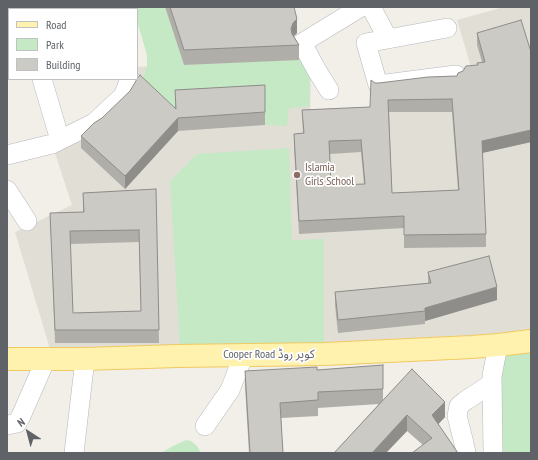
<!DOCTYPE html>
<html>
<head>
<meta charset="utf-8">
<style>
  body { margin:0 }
  #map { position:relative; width:538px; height:460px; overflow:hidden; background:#f1efe8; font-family:"PT Sans Narrow",sans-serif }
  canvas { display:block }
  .frame { position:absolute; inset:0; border:8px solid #5f6368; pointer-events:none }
  .legend { position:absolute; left:8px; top:8px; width:130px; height:72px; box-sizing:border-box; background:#fff; border:1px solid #bfc1c3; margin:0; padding:5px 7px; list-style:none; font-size:12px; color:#5f6368 }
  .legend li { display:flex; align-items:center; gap:8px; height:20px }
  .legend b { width:20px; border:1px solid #bfc1c3 }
  .north { position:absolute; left:8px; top:412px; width:40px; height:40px; -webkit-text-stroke:3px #fff; paint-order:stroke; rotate:324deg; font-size:11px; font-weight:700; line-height:16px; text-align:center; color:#5f6368 }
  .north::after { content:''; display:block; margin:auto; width:14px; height:18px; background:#5f6368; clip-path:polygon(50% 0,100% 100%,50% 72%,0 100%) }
</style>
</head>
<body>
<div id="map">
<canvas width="538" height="460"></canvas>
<div class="frame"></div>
<ul class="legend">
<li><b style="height:5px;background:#fff2af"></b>Road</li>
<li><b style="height:11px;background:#c5e8c5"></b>Park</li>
<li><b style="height:11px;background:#cccac5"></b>Building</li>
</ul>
<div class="north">N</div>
</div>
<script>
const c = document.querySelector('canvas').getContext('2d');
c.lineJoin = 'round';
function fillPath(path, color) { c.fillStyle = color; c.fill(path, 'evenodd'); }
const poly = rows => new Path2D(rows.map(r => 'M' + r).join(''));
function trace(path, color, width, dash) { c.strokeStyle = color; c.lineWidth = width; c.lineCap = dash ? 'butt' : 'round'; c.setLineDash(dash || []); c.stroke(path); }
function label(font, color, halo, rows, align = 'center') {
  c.font = font + ' "PT Sans Narrow","Noto Sans Arabic",sans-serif'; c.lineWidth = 3.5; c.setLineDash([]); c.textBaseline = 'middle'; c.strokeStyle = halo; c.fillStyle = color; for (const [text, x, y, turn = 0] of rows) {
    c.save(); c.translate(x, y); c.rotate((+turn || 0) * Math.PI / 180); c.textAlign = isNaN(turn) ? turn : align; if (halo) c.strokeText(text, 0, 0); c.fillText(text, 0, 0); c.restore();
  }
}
fillPath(poly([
  [504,7,531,7,531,344,50,349,15,232,72,205,52,144,137,79,137,67,311,59,310,118,373,116,378,85,471,67,457,20]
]), '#e1ded6');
fillPath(poly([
  [133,7,165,7,184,65,309,59,310,106,289,108,287,126,265,125,175,103,176,122,140,88,147,66,147,55,137,21,137,9,133,9],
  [289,148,292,240,324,239,324,347,180,348,170,181,197,154],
  [531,342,531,453,494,453,492,348],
  [186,440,191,441,197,446,201,453,161,453,173,446]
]), '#c5e8c5');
const minor = poly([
  [20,7,21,9],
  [124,7,125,9],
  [371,7,388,39],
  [447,28,366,43,378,85,456,75],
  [7,51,9,51],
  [42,79,60,140],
  [329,90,316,69,302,43,361,7],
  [7,155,52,144,94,123,123,96,130,79],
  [7,190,27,221],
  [7,425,17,423,21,416,46,359],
  [205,426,230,390,244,354],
  [74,453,85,359],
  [466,453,464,443,457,416,459,406,465,401,491,384],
  [493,453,492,376,498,345]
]);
const major = poly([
  [7,359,85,359,177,356,325,354,472,347,498,345,531,341]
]);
trace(minor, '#b5b8bc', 20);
trace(major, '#f2c960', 24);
trace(minor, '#fff', 19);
trace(major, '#fff2af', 22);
fillPath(poly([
  [165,7,294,7,297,33,294,36,299,45,299,60,184,65],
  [477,33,531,52,531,142,482,153,486,234,486,247,404,248,404,228,299,234,294,147,294,134,303,133,302,110,370,107,375,83,379,83,457,76,477,66,477,63,482,62,477,45],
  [389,112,452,112,458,190,392,193],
  [361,152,364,184,331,185,330,154],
  [265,85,265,125,178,131,125,189,81,148,81,136,175,109,175,90],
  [156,189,159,343,55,343,50,213,83,212,83,193],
  [139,242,141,311,73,313,70,244],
  [428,272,497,300,425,321,425,324,338,333,335,305,335,292,428,283],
  [383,365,383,400,445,417,438,424,458,453,423,445,407,431,386,453,334,453,379,404,318,408,318,416,281,418,283,453,249,453,245,386,245,371,317,370]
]), '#afaea9');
fillPath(poly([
  [297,19,297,33,293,37,291,29,293,23],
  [178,118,178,131,125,189,125,176],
  [531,130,531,142,482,153,482,141],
  [497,287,497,300,425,321,425,308],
  [445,402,445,417,432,431,432,415],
  [407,415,407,431,386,453,372,453]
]), '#8f8d8a');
const building = poly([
  [170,7,294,7,297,19,293,23,291,29,292,34,299,45,184,50,170,7],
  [521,20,531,52,531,130,482,141,486,234,404,235,404,216,299,221,294,134,304,133,302,110,370,107,371,80,375,83,379,83,428,77,457,76,458,73,463,71,466,66,478,65,477,63,485,62,477,33,521,20],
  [452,99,459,190,392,193,388,100,452,99],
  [361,140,365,184,331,185,329,141,361,140],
  [140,75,176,109,175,90,265,85,265,112,178,118,125,176,81,136,94,123,102,118,130,91,137,79,140,75],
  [156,189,159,330,55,330,50,213,84,212,83,193,156,189],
  [139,230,141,311,73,313,70,231,139,230],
  [489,256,497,287,425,308,425,311,338,320,335,292,431,283,428,272,489,256],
  [383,365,383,389,318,392,318,400,280,403,283,453,250,453,245,371,317,367,317,370,383,365],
  [412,369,445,402,432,415,458,453,412,453,432,438,407,415,372,453,334,453,412,369]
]);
fillPath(building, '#cccac5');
trace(building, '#8f8d8a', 1);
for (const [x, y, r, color] of [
  [297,175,4,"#8d6e63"]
]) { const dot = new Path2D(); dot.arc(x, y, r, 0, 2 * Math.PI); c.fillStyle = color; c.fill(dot); trace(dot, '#fff', 1.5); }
label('12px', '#785e54', '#fff', [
  ["Islamia",305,168],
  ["Girls School",305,182]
], 'left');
label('12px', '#5f6368', '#fff', [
  ["Cooper Road کوپر روڈ",269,355]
]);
</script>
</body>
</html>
